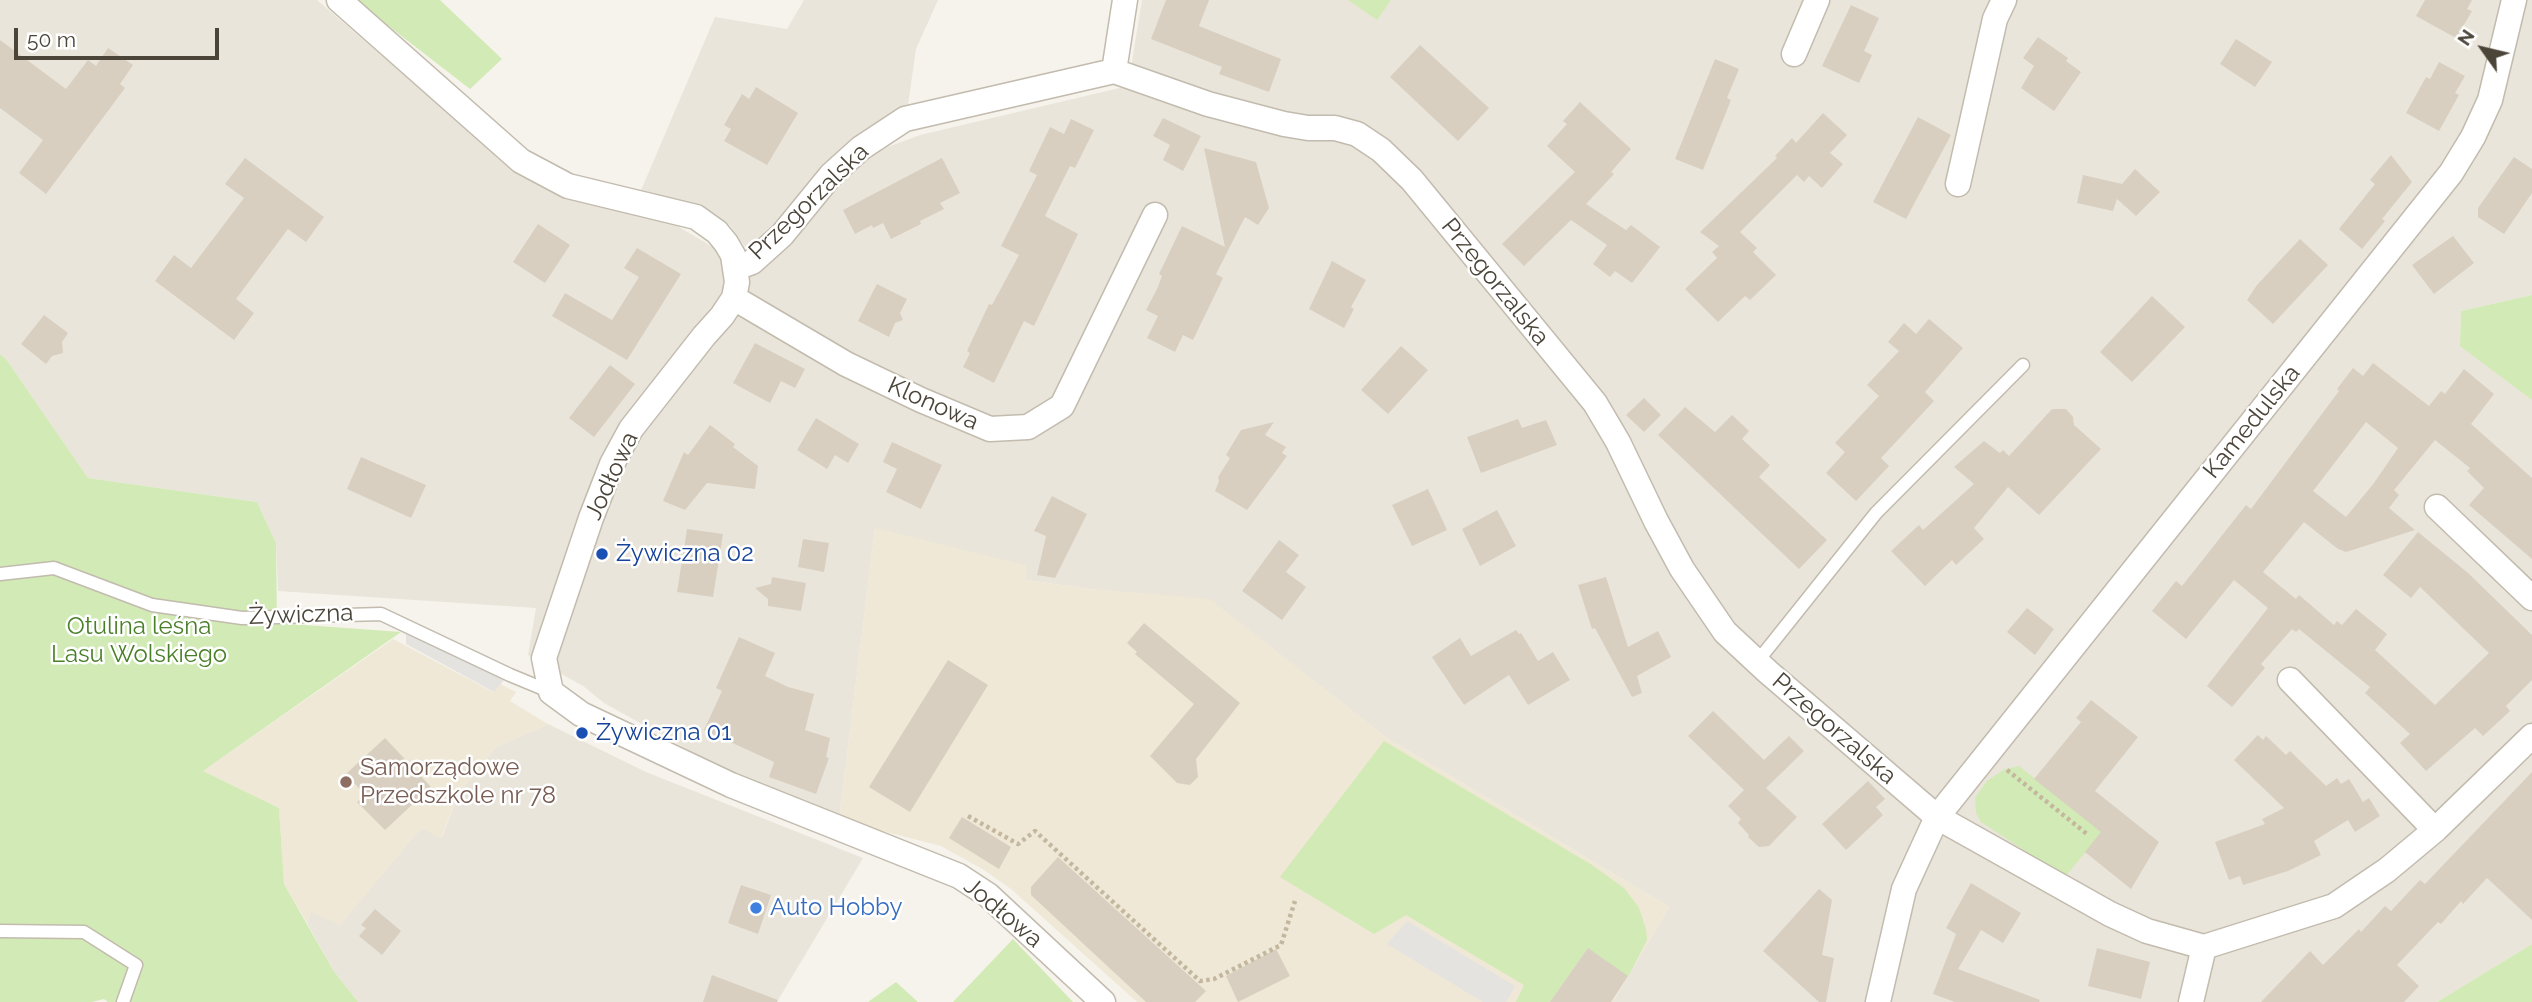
<!DOCTYPE html>
<html>
<head>
<meta charset="utf-8">
<style>
  body { margin:0 }
  #map { position:relative; width:2532px; height:1002px; overflow:hidden; background:#f6f3ec; font-family:Raleway,sans-serif }
  canvas { display:block }
  .north { position:absolute; left:2448px; top:14px; width:70px; height:70px; -webkit-text-stroke:5px #fff; paint-order:stroke; rotate:304deg; font-size:19px; font-weight:700; line-height:28px; text-align:center; color:#4b4439 }
  .north::after { content:''; display:block; margin:auto; width:24px; height:32px; background:#4b4439; clip-path:polygon(50% 0,100% 100%,50% 72%,0 100%) }
  .scale { position:absolute; left:14px; top:28px; width:205px; height:32px; box-sizing:border-box; border:4px solid #4b4439; border-top:0; padding-left:9px; font-size:21px; line-height:24px; white-space:nowrap; color:#4b4439; -webkit-text-stroke:5px #fff; paint-order:stroke }
</style>
</head>
<body>
<div id="map">
<canvas width="2532" height="1002"></canvas>
<div class="north">N</div>
<div class="scale">50 m</div>
</div>
<script>
const c = document.querySelector('canvas').getContext('2d');
c.lineJoin = 'round';
function fillPath(path, color) { c.fillStyle = color; c.fill(path, 'evenodd'); }
const poly = rows => new Path2D(rows.map(r => 'M' + r).join(''));
function trace(path, color, width, dash) { c.strokeStyle = color; c.lineWidth = width; c.lineCap = dash ? 'butt' : 'round'; c.setLineDash(dash || []); c.stroke(path); }
function label(font, color, halo, rows, align = 'center') {
  c.font = font + ' Raleway,sans-serif'; c.lineWidth = 5; c.setLineDash([]); c.textBaseline = 'middle'; c.strokeStyle = halo; c.fillStyle = color; for (const [text, x, y, turn = 0] of rows) {
    c.save(); c.translate(x, y); c.rotate((+turn || 0) * Math.PI / 180); c.textAlign = isNaN(turn) ? turn : align; if (halo) c.strokeText(text, 0, 0); c.fillText(text, 0, 0); c.restore();
  }
}
fillPath(poly([
  [0,0,317,0,515,170,662,217,757,273,773,260,835,182,869,154,920,135,1128,86,1142,0,2532,0,2532,295,2461,311,2460,345,2532,400,2532,944,2437,1002,1613,1002,1669,907,1387,738,1210,600,1090,589,1025,580,1026,566,875,529,839,820,764,792,604,703,583,686,528,655,536,608,278,591,276,543,257,502,88,478,6,359,0,354],
  [804,0,938,0,916,49,908,105,864,135,752,257,730,225,639,195,715,17,787,29],
  [548,724,646,772,863,858,777,1002,358,1002,333,970,307,923,311,911,340,924,421,828,442,837,459,793,496,747]
]), '#eae5da');
fillPath(poly([
  [875,528,1027,566,1026,580,1090,589,1210,599,1387,738,1669,907,1613,1002,1137,1002,1011,889,984,870,941,846,839,820],
  [393,639,493,692,500,684,516,692,510,701,548,724,496,747,459,793,441,838,421,828,340,925,311,912,307,923,284,884,279,808,203,771]
]), '#efe8d6');
fillPath(poly([
  [355,0,440,0,502,59,470,89],
  [1348,0,1391,0,1377,20],
  [2532,295,2532,400,2460,346,2461,311],
  [0,354,6,359,88,478,257,502,276,543,277,623,401,632,203,771,279,808,284,884,333,970,358,1002,108,1002,104,999,92,1002,0,1002],
  [1384,741,1592,865,1624,888,1639,908,1646,929,1647,940,1628,977,1588,948,1550,1002,1516,1002,1524,985,1406,915,1374,934,1280,877],
  [2019,766,2102,832,2065,877,1981,822,1976,813,1975,798,1987,781,2005,769],
  [1013,939,1073,1002,953,1002],
  [2532,944,2532,1002,2437,1002],
  [896,982,918,1002,868,1002]
]), '#d2eab5');
fillPath(poly([
  [406,633,504,680,494,692,406,644],
  [1407,921,1515,986,1506,1002,1483,1002,1387,944]
]), '#e5e3e0');
fillPath(poly([
  [1166,0,1209,0,1199,26,1281,59,1269,92,1219,74,1222,67,1151,39],
  [2425,0,2472,0,2467,9,2472,11,2456,38,2416,16],
  [1851,5,1879,18,1864,51,1872,55,1859,83,1822,66],
  [2038,37,2068,58,2066,61,2081,72,2054,111,2021,88,2034,66,2023,58],
  [2236,39,2272,62,2255,87,2220,64],
  [0,40,66,89,88,60,96,66,108,48,133,65,120,84,125,88,46,194,19,173,43,140,0,108],
  [1420,45,1489,108,1458,141,1390,77],
  [1715,59,1739,69,1727,98,1731,100,1703,170,1675,159],
  [2439,62,2465,76,2455,93,2459,95,2439,131,2406,113,2426,77,2430,79],
  [756,87,798,113,767,165,724,141,731,129,724,125,742,94,749,99],
  [1580,102,1631,149,1611,172,1614,174,1586,204,1626,230,1631,225,1660,247,1632,283,1615,271,1610,277,1593,264,1607,245,1571,220,1524,266,1502,244,1575,172,1547,146,1567,124,1563,121],
  [1823,113,1847,135,1830,153,1843,164,1822,188,1809,176,1804,182,1797,175,1740,232,1757,248,1753,252,1776,275,1750,300,1745,296,1718,322,1685,289,1717,258,1712,252,1719,246,1700,232,1777,158,1775,156,1792,138,1796,143],
  [1918,117,1951,135,1906,219,1873,202],
  [1163,118,1201,136,1183,171,1163,160,1170,145,1153,136],
  [1071,119,1094,130,1075,168,1070,166,1045,216,1078,234,1034,326,1024,321,994,383,963,367,970,353,967,351,989,304,992,305,1019,255,1001,246,1037,175,1029,171,1050,127,1064,134],
  [1204,148,1256,162,1269,208,1258,225,1245,217,1216,274,1223,278,1193,340,1183,335,1175,352,1147,338,1158,316,1146,310,1157,289,1162,276,1159,274,1182,226,1225,247],
  [2391,155,2412,182,2382,219,2385,221,2362,249,2339,229,2375,184,2370,180],
  [2514,157,2532,169,2532,193,2504,234,2478,217,2478,208],
  [245,158,324,217,306,242,288,229,236,299,254,313,234,340,155,281,174,255,191,268,244,198,225,184],
  [942,158,960,193,940,203,944,209,920,221,921,224,891,239,883,223,873,228,872,225,855,234,843,210],
  [2135,169,2160,192,2136,216,2117,199,2113,211,2077,203,2083,175,2122,184],
  [538,224,570,245,545,283,513,262],
  [2453,236,2474,263,2434,294,2412,265],
  [2300,239,2328,265,2273,324,2247,300,2257,285],
  [637,248,681,274,627,360,552,316,565,293,612,320,639,277,624,268],
  [1332,261,1366,280,1351,307,1354,309,1344,328,1309,309],
  [877,284,907,299,900,313,903,320,895,323,889,337,858,321],
  [2152,296,2185,327,2132,382,2100,352],
  [44,315,68,333,62,342,63,353,52,356,46,364,21,344],
  [1929,319,1963,348,1925,392,1934,401,1881,458,1889,466,1856,501,1826,473,1845,452,1835,443,1879,396,1867,385,1899,351,1888,342,1904,323,1916,334],
  [755,343,805,369,795,388,781,381,770,403,733,383],
  [1401,346,1428,370,1388,414,1361,390],
  [2373,363,2429,406,2441,391,2445,394,2464,369,2494,394,2471,424,2532,478,2532,559,2469,505,2484,488,2467,471,2470,468,2435,440,2394,490,2399,495,2389,508,2415,530,2346,552,2338,549,2304,522,2263,572,2296,599,2299,595,2334,625,2337,621,2342,625,2356,609,2387,634,2375,650,2435,705,2489,653,2420,587,2411,598,2383,575,2418,532,2468,573,2532,635,2532,680,2506,706,2510,711,2483,736,2475,728,2426,771,2400,743,2410,734,2365,693,2370,687,2299,629,2296,632,2292,629,2261,664,2265,668,2232,707,2207,686,2268,608,2234,580,2186,639,2152,611,2176,581,2182,586,2246,505,2251,509,2339,391,2337,389,2353,368,2363,376],
  [2366,422,2398,448,2374,483,2346,517,2313,491],
  [610,365,635,384,594,437,569,418],
  [1644,398,1661,415,1644,432,1626,415],
  [1685,407,1715,432,1732,415,1749,431,1742,439,1770,465,1759,477,1827,540,1799,569,1658,435],
  [2052,409,2066,409,2073,417,2074,425,2101,449,2039,515,2008,487,1974,528,1984,539,1956,565,1952,560,1925,586,1891,551,1919,525,1923,530,1974,484,1954,467,1984,441,2000,453,2003,450,2009,456],
  [816,418,859,444,848,463,835,455,827,469,797,450],
  [1518,419,1522,428,1546,420,1557,445,1481,473,1467,437],
  [1274,422,1265,435,1286,447,1282,453,1287,456,1247,510,1215,491,1219,481,1218,477,1230,458,1226,455,1241,430],
  [710,425,735,444,733,447,758,466,755,489,707,483,685,510,663,501,684,452,688,455],
  [892,442,942,465,921,509,886,492,897,469,883,462],
  [361,457,426,485,411,518,347,489],
  [1428,489,1447,530,1412,546,1392,505],
  [1052,496,1087,514,1055,578,1037,575,1046,536,1034,531],
  [1497,510,1516,546,1480,566,1462,529],
  [687,529,723,534,713,597,677,592],
  [803,539,829,543,824,572,798,567],
  [1279,540,1299,555,1286,572,1306,587,1282,620,1242,591],
  [772,577,806,583,801,611,768,606,768,599,755,588,771,584],
  [1606,577,1628,647,1658,631,1671,657,1637,676,1642,693,1632,697,1595,628,1592,629,1578,585],
  [2027,608,2054,629,2035,655,2007,632],
  [1144,623,1240,703,1196,759,1198,777,1190,785,1177,783,1150,756,1194,704,1135,654,1137,652,1127,643],
  [1516,630,1519,634,1521,633,1538,661,1553,652,1570,680,1528,705,1509,675,1464,705,1432,657,1460,638,1471,656],
  [739,637,775,653,765,676,788,687,814,694,805,730,830,738,826,757,829,758,816,794,769,777,774,762,704,730,722,691,716,688],
  [948,660,988,685,910,812,869,787],
  [2091,700,2138,737,2095,791,2159,842,2131,889,2085,852,2101,832,2034,779,2081,722,2076,718],
  [1713,711,1764,760,1789,736,1804,751,1766,788,1797,817,1769,846,1759,847,1748,837,1749,835,1738,823,1741,819,1728,806,1744,790,1688,736],
  [2258,735,2263,740,2266,736,2286,755,2290,751,2326,786,2337,778,2341,784,2349,779,2363,802,2369,798,2380,816,2355,832,2348,820,2314,841,2321,855,2288,871,2243,885,2240,876,2229,880,2215,842,2265,824,2262,819,2284,808,2234,760],
  [385,738,431,787,385,830,357,802,365,795,346,774],
  [2532,772,2532,920,2487,878,2463,904,2461,901,2441,924,2438,922,2397,965,2419,986,2404,1002,2261,1002,2310,951,2323,965,2359,929,2361,932,2385,906,2391,911,2420,880,2425,884],
  [1868,781,1885,799,1876,807,1883,815,1846,850,1822,824],
  [962,817,1011,847,999,869,949,838],
  [1058,857,1206,991,1195,1002,1146,1002,1031,895,1031,887],
  [1971,883,2021,913,2003,943,1981,930,1958,969,2040,1000,2039,1002,1955,1002,1933,994,1956,934,1946,928],
  [741,885,771,895,758,934,728,923],
  [1819,889,1832,900,1822,955,1834,958,1826,1002,1819,1002,1763,951],
  [375,909,401,931,382,955,359,936,366,928,361,925],
  [1588,948,1628,976,1611,1002,1550,1002],
  [2097,948,2150,962,2141,999,2088,986],
  [1276,949,1290,976,1238,1002,1226,976],
  [712,975,778,1000,777,1002,703,1002]
]), '#d8cfc1');
const service = poly([
  [0,574,54,568,152,605,242,618,381,614,510,675,551,692],
  [1757,662,1876,513,2023,365],
  [0,931,84,932,136,965,123,1002]
]);
const minor = poly([
  [339,0,521,161,568,186,696,217,717,232,726,243,733,255,737,282,734,298,722,316,704,336,631,429,612,464,591,518,544,658,551,692,581,714,731,785,959,876,988,895,1103,1002],
  [1794,54,1817,0],
  [1114,71,1125,0],
  [1958,184,1995,19,2004,0],
  [736,268,752,262,782,235,831,175,861,148,905,119,1114,71,1208,104,1284,124,1308,128,1335,128,1357,134,1381,150,1412,180,1595,403,1618,442,1656,521,1682,569,1725,632,1768,672,1937,817,2110,914,2147,931,2204,947,2334,906,2387,870,2435,830,2532,736],
  [734,298,846,364,921,400,990,429,1028,427,1062,406,1155,215],
  [2437,507,2532,598],
  [2290,680,2435,830],
  [1878,1002,1904,889,1937,817,2451,173,2473,137,2490,100,2514,0],
  [2191,1002,2204,947]
]);
trace(service, '#c2bbae', 15);
trace(minor, '#c2bbae', 27);
trace(poly([
  [2007,770,2087,834],
  [968,816,1018,844,1035,831,1200,981,1214,979,1281,945,1295,901]
]), '#c4b79f', 4.5, [3.5, 3.5]);
trace(service, '#fff', 12);
trace(minor, '#fff', 24);
for (const [x, y, r, color] of [
  [602,554,7,"#1a4fb4"],
  [582,733,7,"#1a4fb4"],
  [346,782,7,"#8d6e63"],
  [756,908,7,"#3f7fe0"]
]) { const dot = new Path2D(); dot.arc(x, y, r, 0, 2 * Math.PI); c.fillStyle = color; c.fill(dot); trace(dot, '#fff', 2.5); }
label('24px', '#4b4439', '#fff', [
  ["Przegorzalska",809,202,-44],
  ["Przegorzalska",1495,282,51],
  ["Klonowa",933,404,24],
  ["Kamedulska",2252,422,-51],
  ["Jodłowa",612,476,-65],
  ["Żywiczna",301,615,-2],
  ["Przegorzalska",1834,729,41],
  ["Jodłowa",1003,913,40]
]);
label('24px', '#164399', '#fff', [
  ["Żywiczna 02",616,554],
  ["Żywiczna 01",596,733]
], 'left');
label('24px', '#4a7f2a', '#fff', [
  ["Otulina leśna",139,627],
  ["Lasu Wolskiego",139,655]
]);
label('24px', '#785e54', '#fff', [
  ["Samorządowe",360,768],
  ["Przedszkole nr 78",360,796]
], 'left');
label('24px', '#366cbe', '#fff', [
  ["Auto Hobby",770,908]
], 'left');
</script>
</body>
</html>
